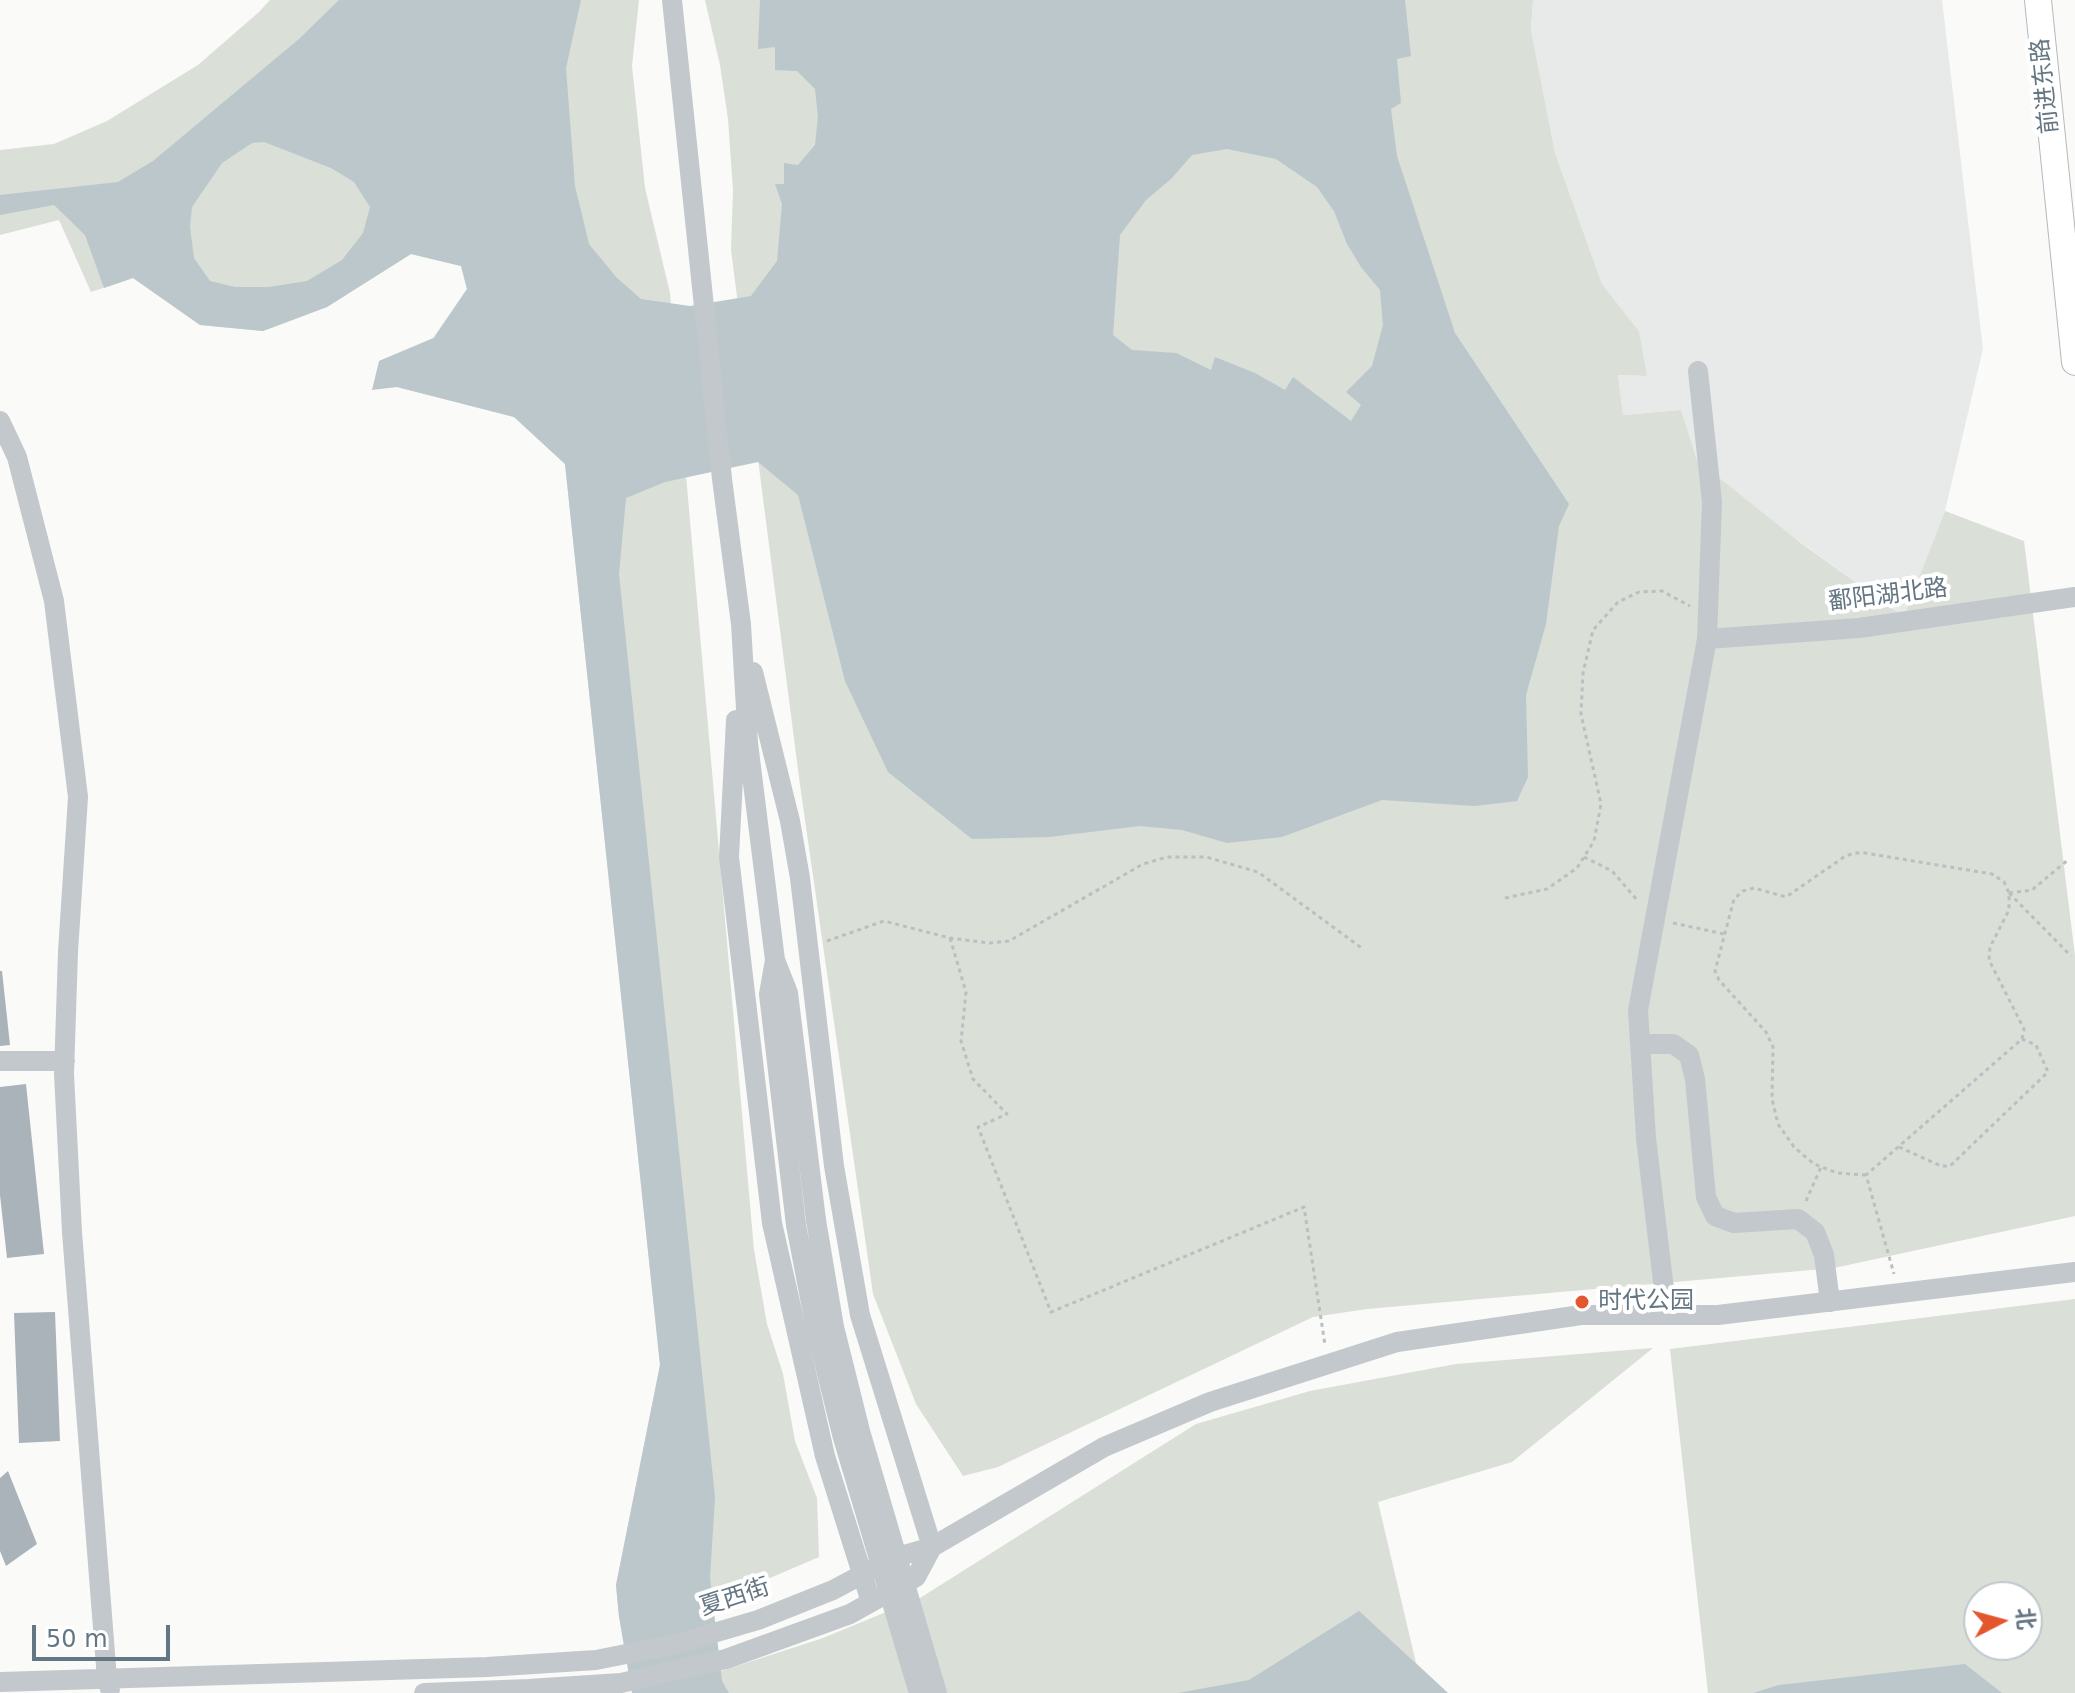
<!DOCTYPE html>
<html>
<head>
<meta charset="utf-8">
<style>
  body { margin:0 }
  #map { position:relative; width:2075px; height:1693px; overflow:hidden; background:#fafaf8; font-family:"DejaVu Sans","Noto Sans SC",sans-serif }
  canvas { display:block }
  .north { position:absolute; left:1963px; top:1581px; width:80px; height:80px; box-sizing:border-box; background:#fff; border:2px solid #c1c8cd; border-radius:50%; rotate:84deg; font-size:22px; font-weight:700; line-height:32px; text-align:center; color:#657683 }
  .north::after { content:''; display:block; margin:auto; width:28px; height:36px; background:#e4572e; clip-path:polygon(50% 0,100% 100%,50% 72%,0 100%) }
  .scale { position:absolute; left:32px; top:1625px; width:138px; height:36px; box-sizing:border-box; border:4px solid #657683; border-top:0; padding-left:10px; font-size:24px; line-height:28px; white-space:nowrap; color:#657683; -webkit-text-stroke:6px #fff; paint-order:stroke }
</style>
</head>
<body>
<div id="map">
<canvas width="2075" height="1693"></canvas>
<div class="north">北</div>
<div class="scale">50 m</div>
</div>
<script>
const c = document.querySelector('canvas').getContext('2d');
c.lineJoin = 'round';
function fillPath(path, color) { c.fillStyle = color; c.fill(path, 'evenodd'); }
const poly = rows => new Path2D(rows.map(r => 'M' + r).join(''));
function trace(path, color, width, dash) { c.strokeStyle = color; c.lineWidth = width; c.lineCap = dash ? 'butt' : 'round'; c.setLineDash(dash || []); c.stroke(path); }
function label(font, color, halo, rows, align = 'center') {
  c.font = font + ' "DejaVu Sans","Noto Sans SC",sans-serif'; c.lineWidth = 8; c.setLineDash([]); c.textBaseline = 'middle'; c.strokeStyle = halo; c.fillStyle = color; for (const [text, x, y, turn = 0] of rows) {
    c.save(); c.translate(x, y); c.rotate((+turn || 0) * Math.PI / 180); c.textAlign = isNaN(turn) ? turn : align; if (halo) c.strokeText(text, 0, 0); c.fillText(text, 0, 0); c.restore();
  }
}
fillPath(poly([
  [1533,0,1942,0,1983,349,1945,511,1905,618,1791,535,1697,460,1681,410,1623,415,1618,375,1646,376,1639,331,1602,284,1555,153,1531,30]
]), '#e8e9e9');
fillPath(poly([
  [270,0,639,0,632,66,645,188,670,293,754,1250,767,1324,783,1374,795,1441,817,1498,819,1557,763,1581,619,1617,616,1585,660,1365,565,464,514,417,397,387,379,361,433,338,467,289,461,266,411,254,327,307,263,331,200,325,133,278,91,292,59,220,0,235,0,150,54,144,107,121,198,65,259,12],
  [705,0,1533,0,1531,30,1555,153,1602,284,1639,331,1647,376,1618,375,1623,415,1681,410,1697,460,1801,543,1904,617,1945,511,2024,541,2075,956,2075,1216,1834,1268,1367,1309,1313,1317,998,1467,963,1476,916,1404,873,1294,800,785,731,250,733,190,728,119,720,65],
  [2075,1299,2075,1693,1708,1693,1670,1349],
  [1979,1597,2027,1597,2027,1645,1979,1645],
  [1653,1348,1512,1462,1378,1502,1416,1663,1448,1693,630,1693,666,1689,823,1638,920,1598,1196,1424,1310,1391,1456,1364]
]), '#dadfd7');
fillPath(poly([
  [339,0,581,0,566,68,575,186,589,244,616,277,641,299,690,306,751,296,777,261,782,204,775,184,784,184,784,163,798,165,815,145,818,117,815,89,797,71,775,70,775,47,758,49,760,0,1405,0,1411,56,1397,59,1401,103,1391,109,1397,156,1455,333,1569,504,1559,526,1546,624,1526,695,1528,777,1517,801,1475,806,1382,800,1282,837,1227,843,1182,830,1140,826,1049,837,972,839,888,772,845,681,798,495,758,462,665,482,626,498,619,574,715,1497,710,1578,722,1681,729,1693,632,1693,619,1617,616,1585,660,1365,565,464,514,417,397,387,372,390,379,361,434,338,467,289,461,266,411,254,327,307,263,331,200,325,133,278,104,288,85,235,54,205,0,215,0,195,118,182,153,161,299,39],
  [264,142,331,168,354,182,370,207,363,233,342,260,307,281,269,287,235,287,210,281,194,258,190,227,192,207,222,163,252,143],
  [1227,149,1276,159,1317,187,1334,211,1347,244,1361,267,1380,290,1383,325,1372,366,1346,392,1361,405,1351,421,1293,377,1285,390,1255,373,1215,357,1211,370,1176,353,1132,350,1113,335,1120,235,1146,200,1171,179,1192,155],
  [1359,1611,1448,1693,1178,1693,1249,1680],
  [1965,1664,2002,1693,1753,1693,1779,1685]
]), '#bbc7cb');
fillPath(poly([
  [0,971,2,971,10,1045,0,1046],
  [26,1084,44,1254,7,1258,0,1195,0,1087],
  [55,1312,60,1441,19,1443,14,1313],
  [8,1471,37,1544,6,1566,0,1551,0,1478]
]), '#aab3b9');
const major = poly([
  [2038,0,2075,362]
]);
trace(major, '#b5babe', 28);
trace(poly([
  [1584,857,1612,871,1638,901],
  [2009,893,2071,956],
  [2009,893,2032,890,2069,859],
  [1505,898,1547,889,1577,868,1594,841,1601,804,1581,714,1583,673,1593,630,1618,602,1639,592,1662,591,1690,606],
  [1673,923,1724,934],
  [950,938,966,992,961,1041,973,1079,1007,1114,978,1127,1051,1312,1304,1207,1325,1345],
  [827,941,884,921,950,938,990,943,1009,941,1143,864,1167,857,1206,857,1258,872,1363,949],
  [1899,1147,1941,1166,1950,1166,2048,1072,2036,1045,2022,1039],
  [1866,1175,1837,1173,1814,1164,1794,1147,1778,1124,1772,1099,1773,1047,1766,1032,1719,980,1715,971,1734,899,1743,891,1754,888,1786,897,1844,857,1854,853,1865,853,1992,874,2004,882,2009,893,2009,910,1990,947,1989,960,2024,1029,2022,1039,1866,1175,1894,1274],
  [1806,1201,1821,1167]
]), '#bbbfc2', 3, [4, 4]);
trace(poly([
  [672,0,722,479,741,624,748,743,775,960,788,993,816,1220],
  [0,421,17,457,54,601,78,797,68,952,64,1074,72,1232,107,1679,110,1689],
  [1707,639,1859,628,2075,597],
  [753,672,790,821,800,878,834,1166,860,1315,932,1547],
  [736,720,729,857,772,1223,825,1456,871,1602],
  [775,960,769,994,796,1225],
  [1640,1044,1673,1044,1689,1055,1695,1079,1706,1197,1715,1216,1734,1223,1798,1219,1815,1232,1824,1255,1830,1302],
  [0,1061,65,1061],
  [1667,1315,1646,1138,1638,1010,1707,639,1712,502,1698,371],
  [0,1682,487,1667,596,1660,676,1644,758,1620,833,1590,893,1558,932,1547,1104,1447,1210,1402,1397,1342,1581,1315,1718,1315,2075,1272],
  [424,1693,529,1689,621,1683,726,1659,850,1614,916,1577,932,1547]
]), '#c3c8cc', 20);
trace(major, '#fff', 26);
trace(poly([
  [816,1220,834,1327,860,1431,937,1693],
  [796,1225,816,1329,843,1438,919,1693]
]), '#c3c8cc', 20);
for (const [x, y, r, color] of [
  [1582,1302,8,"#e4572e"]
]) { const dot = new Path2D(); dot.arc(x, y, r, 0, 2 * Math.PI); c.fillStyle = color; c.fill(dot); trace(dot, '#fff', 3); }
label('24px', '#657683', '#fff', [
  ["前进东路",2046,86,-96],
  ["鄱阳湖北路",1888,596,-7],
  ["夏西街",735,1598,-18]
]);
label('24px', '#657683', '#fff', [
  ["时代公园",1598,1302]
], 'left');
</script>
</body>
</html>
